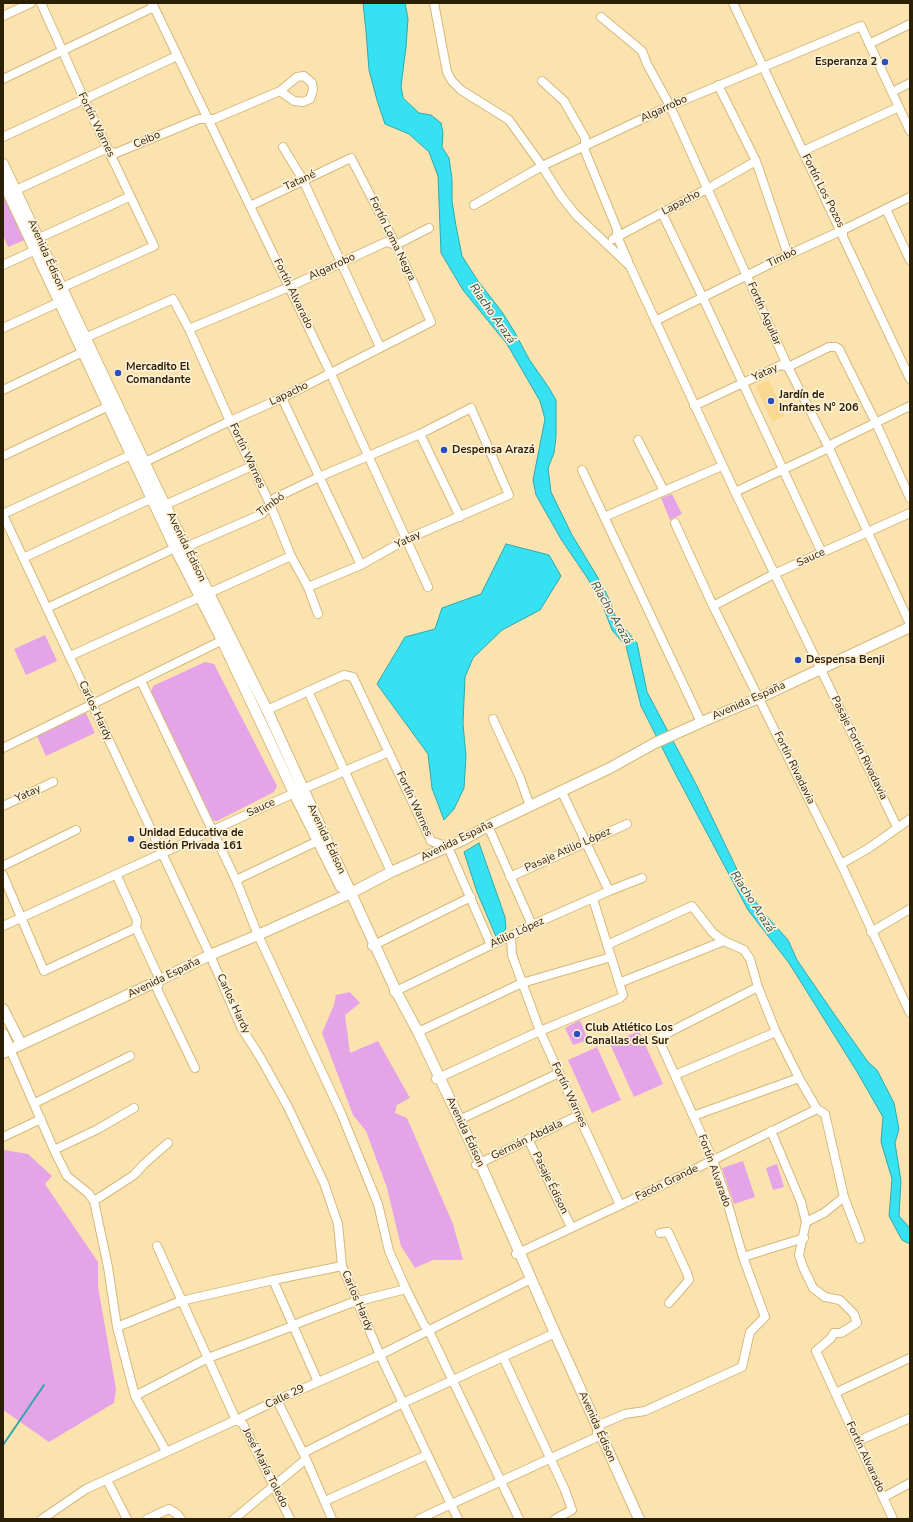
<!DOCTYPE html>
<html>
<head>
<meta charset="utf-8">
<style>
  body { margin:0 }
  #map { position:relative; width:913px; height:1522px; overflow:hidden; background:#fbe3b0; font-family:"Nunito Sans",sans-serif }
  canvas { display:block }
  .frame { position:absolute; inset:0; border:4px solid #2b1f05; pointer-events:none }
</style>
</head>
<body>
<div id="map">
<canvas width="913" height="1522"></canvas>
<div class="frame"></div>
</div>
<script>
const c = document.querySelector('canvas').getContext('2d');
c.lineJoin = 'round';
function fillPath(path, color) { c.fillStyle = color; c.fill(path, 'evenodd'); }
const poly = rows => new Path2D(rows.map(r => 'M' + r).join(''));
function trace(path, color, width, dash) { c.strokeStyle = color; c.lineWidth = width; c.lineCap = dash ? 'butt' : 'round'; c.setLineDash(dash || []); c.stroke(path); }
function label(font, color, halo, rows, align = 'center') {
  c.font = font + ' "Nunito Sans",sans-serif'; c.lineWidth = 3.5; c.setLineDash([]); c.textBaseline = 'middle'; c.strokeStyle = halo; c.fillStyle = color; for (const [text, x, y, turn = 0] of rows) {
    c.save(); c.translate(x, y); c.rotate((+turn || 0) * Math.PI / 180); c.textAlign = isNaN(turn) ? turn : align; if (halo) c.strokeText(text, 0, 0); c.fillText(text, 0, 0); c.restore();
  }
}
fillPath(poly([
  [769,380,785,416,772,422,756,386]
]), '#fbd890');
fillPath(poly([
  [3,191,25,240,8,247,3,235],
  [672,494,682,514,670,520,661,498],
  [45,635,57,661,26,675,14,649],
  [205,662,214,664,277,786,274,792,217,821,211,820,151,693,153,686],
  [86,713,95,733,46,756,37,736],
  [350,992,360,1003,345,1015,350,1053,378,1041,410,1098,397,1105,395,1113,407,1118,453,1224,463,1260,433,1260,415,1268,401,1246,387,1188,366,1131,353,1115,322,1033,334,1005,336,995],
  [580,1020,588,1040,573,1045,565,1028],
  [639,1031,663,1084,634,1097,610,1044],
  [597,1047,621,1100,592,1113,568,1060],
  [4,1150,28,1154,52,1176,45,1184,98,1262,98,1287,116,1389,114,1403,49,1442,3,1410],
  [743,1161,755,1197,734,1204,722,1168],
  [777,1164,784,1187,773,1190,766,1168]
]), '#e5a4e7');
const water = poly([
  [363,3,405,3,408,19,406,47,401,86,403,98,419,113,431,115,441,123,443,133,442,147,449,158,452,179,452,201,456,226,462,256,478,281,502,312,514,331,529,359,549,388,556,400,556,437,554,453,548,468,551,492,572,535,600,581,610,601,616,618,637,643,647,692,697,786,743,882,762,911,788,940,797,960,832,1011,868,1062,877,1070,894,1103,899,1129,895,1143,901,1181,899,1216,910,1228,910,1244,902,1240,889,1216,892,1179,881,1142,883,1117,856,1070,789,963,748,910,675,773,641,706,626,646,612,630,604,609,588,579,561,539,536,495,533,480,545,419,540,401,507,344,463,290,441,253,438,176,429,152,409,134,385,124,377,100,369,70,366,31,363,3],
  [506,544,549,555,561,576,540,610,502,630,473,658,465,677,463,724,466,756,464,788,454,809,444,820,432,788,428,754,377,684,405,637,435,629,442,608,481,594,506,544],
  [479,843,505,917,506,929,497,939,477,892,464,852,479,843]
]);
fillPath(water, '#36e1f2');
trace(water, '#33a7ab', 1);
trace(poly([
  [3,1445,44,1385]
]), '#33a7ab', 2);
const minor = poly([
  [41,3,84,99,154,246,61,288],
  [152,3,331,374,428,587],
  [434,3,447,72,452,81,461,90,509,120,542,166,561,196,576,215,630,266,735,492,897,827],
  [733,3,838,226,843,230,843,237,910,379],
  [3,16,31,3],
  [601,17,642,51,647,64,670,106,788,367,829,448,910,624],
  [869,44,910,24],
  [3,79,154,7],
  [542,81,564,101,585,138,585,151,617,229,617,236,628,261],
  [718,85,756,161,788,255],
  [892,92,910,83],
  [3,137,177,56],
  [283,147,303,180,380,347],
  [803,151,899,107],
  [16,190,103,150,116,153,199,119,214,119,280,91,297,77,304,76,312,83,313,90,310,99,303,102,294,101,280,91],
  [474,205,542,166,670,106,861,26,910,131],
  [886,209,910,260],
  [662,213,703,298,822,553],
  [39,238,129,197],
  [613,239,707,189,756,161],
  [3,265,40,248],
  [655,321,788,255,843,230,910,197],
  [3,328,64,300],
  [189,329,289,287,386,242,396,245,429,228],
  [85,338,173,299,189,329,230,421,270,504,291,556,308,587,318,614],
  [3,390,87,350],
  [282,398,361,565],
  [694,406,781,365,788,367,829,347,836,347,839,349,876,423,910,498],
  [420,434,460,517],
  [638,440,664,491],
  [3,456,113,404],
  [145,462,230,421,282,398,431,322,396,245,351,158,250,206],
  [582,470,701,722],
  [735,492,829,448,834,443,910,406],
  [165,505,252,466],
  [3,514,137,452],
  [3,515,210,955,241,1027,260,1057,288,1107,324,1183,338,1224,342,1266,380,1355,458,1519],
  [604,517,722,466],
  [675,523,713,606,841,864,910,1013],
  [23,558,157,496],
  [713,606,774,574,910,513],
  [47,608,175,548,186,547,262,514,275,498,319,477,420,434,471,408,509,495,407,539,361,565,308,587],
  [70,656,291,556],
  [141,681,236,880,258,935,341,1113,378,1204,389,1251,406,1289,424,1325,428,1329,519,1519],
  [308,691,391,872],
  [267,710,344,675,353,677,431,841,448,847,491,945],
  [493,719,520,778,530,806],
  [3,748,227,638],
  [561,790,609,891],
  [3,806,53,782],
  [488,826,532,925],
  [841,864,869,848,910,819],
  [3,866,76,830],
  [116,874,137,920,136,928,160,980,157,989,195,1068],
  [3,875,44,971,136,928],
  [510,877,627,824],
  [236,880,322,839],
  [3,926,303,789,389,752],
  [871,932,910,909],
  [511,936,512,955,540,1031,559,1073,620,1205],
  [607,945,692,906,713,933,724,941,744,950,750,959,758,987,776,1032,799,1078,817,1109,825,1114,844,1197,860,1239],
  [372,946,471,897],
  [619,983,724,941],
  [394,992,491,945,511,936,532,925,609,891,642,878],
  [418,1032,522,983,611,957],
  [10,1049,54,1150,67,1176,88,1193,94,1201,108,1267,117,1327,135,1396,166,1451],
  [675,1075,776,1032],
  [436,1079,540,1031,620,998,623,995,593,899],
  [35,1103,130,1056],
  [693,1116,799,1078],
  [459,1120,559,1073],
  [771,1131,801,1202,806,1222,799,1255,803,1267,813,1288,825,1297,840,1300,854,1314,857,1323,841,1333,834,1333,831,1338,816,1351,893,1519],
  [3,1137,41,1119],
  [528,1139,571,1227],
  [54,1150,98,1129,134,1108],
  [476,1165,579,1115],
  [94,1201,134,1175,144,1164,168,1143],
  [806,1222,824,1213,844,1197],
  [660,1233,668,1232,687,1273,689,1280,669,1303],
  [157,1246,236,1420,243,1424,290,1519],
  [516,1254,644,1194,817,1109],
  [743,1257,804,1238],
  [273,1280,318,1382],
  [117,1327,181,1301,273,1280,342,1266],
  [503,1357,565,1490,572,1510,555,1519],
  [835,1393,910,1358],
  [135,1396,208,1358,293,1326,301,1322,351,1303,406,1289],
  [277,1400,306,1459,332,1519],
  [858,1441,910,1418],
  [303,1453,403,1403,555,1333],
  [107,1480,127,1519],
  [884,1497,910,1483],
  [325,1501,427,1455],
  [42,1519,86,1489,236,1420,277,1400,380,1355,527,1281,530,1278],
  [147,1519,169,1509,177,1514,181,1519],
  [234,1519,306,1459],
  [419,1519,597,1437,597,1426,625,1414,645,1411,742,1367,750,1332,765,1317,743,1257,724,1191,713,1160,658,1038,758,987]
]);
const major = poly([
  [3,164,160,495,267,710,396,991,418,1032,480,1163,555,1333,639,1519],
  [3,182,175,548,222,640,294,793,341,887],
  [3,1009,21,1044],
  [3,1034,10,1049],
  [3,1053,160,980,210,955,258,935,351,893,391,872,463,840,488,826,610,768,655,743,704,721,759,698,910,627]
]);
trace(minor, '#d6b878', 10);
trace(major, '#d6b878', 12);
trace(minor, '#fff', 8);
trace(major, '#fff', 10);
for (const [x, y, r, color] of [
  [885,62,4,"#2950bf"],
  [118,373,4,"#2950bf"],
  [771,401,4,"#2950bf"],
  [444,450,4,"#2950bf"],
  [798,660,4,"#2950bf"],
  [131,839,4,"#2950bf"],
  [577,1034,4,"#2950bf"]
]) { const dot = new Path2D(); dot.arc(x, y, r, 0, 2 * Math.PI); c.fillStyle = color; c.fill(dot); trace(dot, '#fef1d8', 1.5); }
label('bold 11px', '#2b1f05', '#fef1d8', [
  ["Esperanza 2",877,62,"right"],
  ["Mercadito El",126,367],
  ["Comandante",126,380],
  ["Jardín de",779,395],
  ["Infantes N° 206",779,408],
  ["Despensa Arazá",452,450],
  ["Despensa Benji",806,660],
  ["Unidad Educativa de",139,833],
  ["Gestión Privada 161",139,846],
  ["Club Atlético Los",585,1028],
  ["Canallas del Sur",585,1041]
], 'left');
label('11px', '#2b1f05', '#fef1d8', [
  ["Algarrobo",664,109,-25],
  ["Fortín Warnes",96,125,64],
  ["Ceibo",147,140,-23],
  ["Tatané",300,181,-25],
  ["Fortín Los Pozos",823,191,63],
  ["Lapacho",681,203,-28],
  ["Fortín Loma Negra",392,239,64],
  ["Avenida Édison",46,255,66],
  ["Timbó",782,258,-26],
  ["Algarrobo",332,267,-25],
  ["Fortín Alvarado",293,294,64],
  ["Fortín Aguilar",764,314,66],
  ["Yatay",765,373,-25],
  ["Lapacho",289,394,-26],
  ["Fortín Warnes",247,456,65],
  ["Timbó",271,505,-37],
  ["Yatay",408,540,-26],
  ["Avenida Édison",186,547,64],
  ["Sauce",811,558,-24],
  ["Avenida España",749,701,-24],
  ["Carlos Hardy",95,711,65],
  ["Pasaje Fortín Rivadavia",859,748,64],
  ["Fortín Rivadavia",794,768,64],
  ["Yatay",28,794,-25],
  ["Fortín Warnes",414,804,65],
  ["Sauce",261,808,-25],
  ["Avenida Édison",326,839,65],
  ["Avenida España",457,841,-26],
  ["Pasaje Atilio López",568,850,-24],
  ["Atilio López",517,933,-25],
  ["Avenida España",164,978,-26],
  ["Carlos Hardy",233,1004,65],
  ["Fortín Warnes",569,1095,65],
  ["Avenida Édison",465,1132,65],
  ["Germán Abdala",527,1140,-26],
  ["Fortín Alvarado",714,1171,70],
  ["Pasaje Édison",550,1183,64],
  ["Facón Grande",667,1183,-26],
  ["Carlos Hardy",357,1301,67],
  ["Calle 29",285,1397,-25],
  ["Avenida Édison",597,1427,66],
  ["Fortín Alvarado",865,1457,65],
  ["José María Toledo",265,1468,63]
]);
label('italic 12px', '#2f5054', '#fef1d8', [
  ["Riacho Arazá",492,314,55],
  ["Riacho Arazá",611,613,60],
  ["Riacho Arazá",752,902,57]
]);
</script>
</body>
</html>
